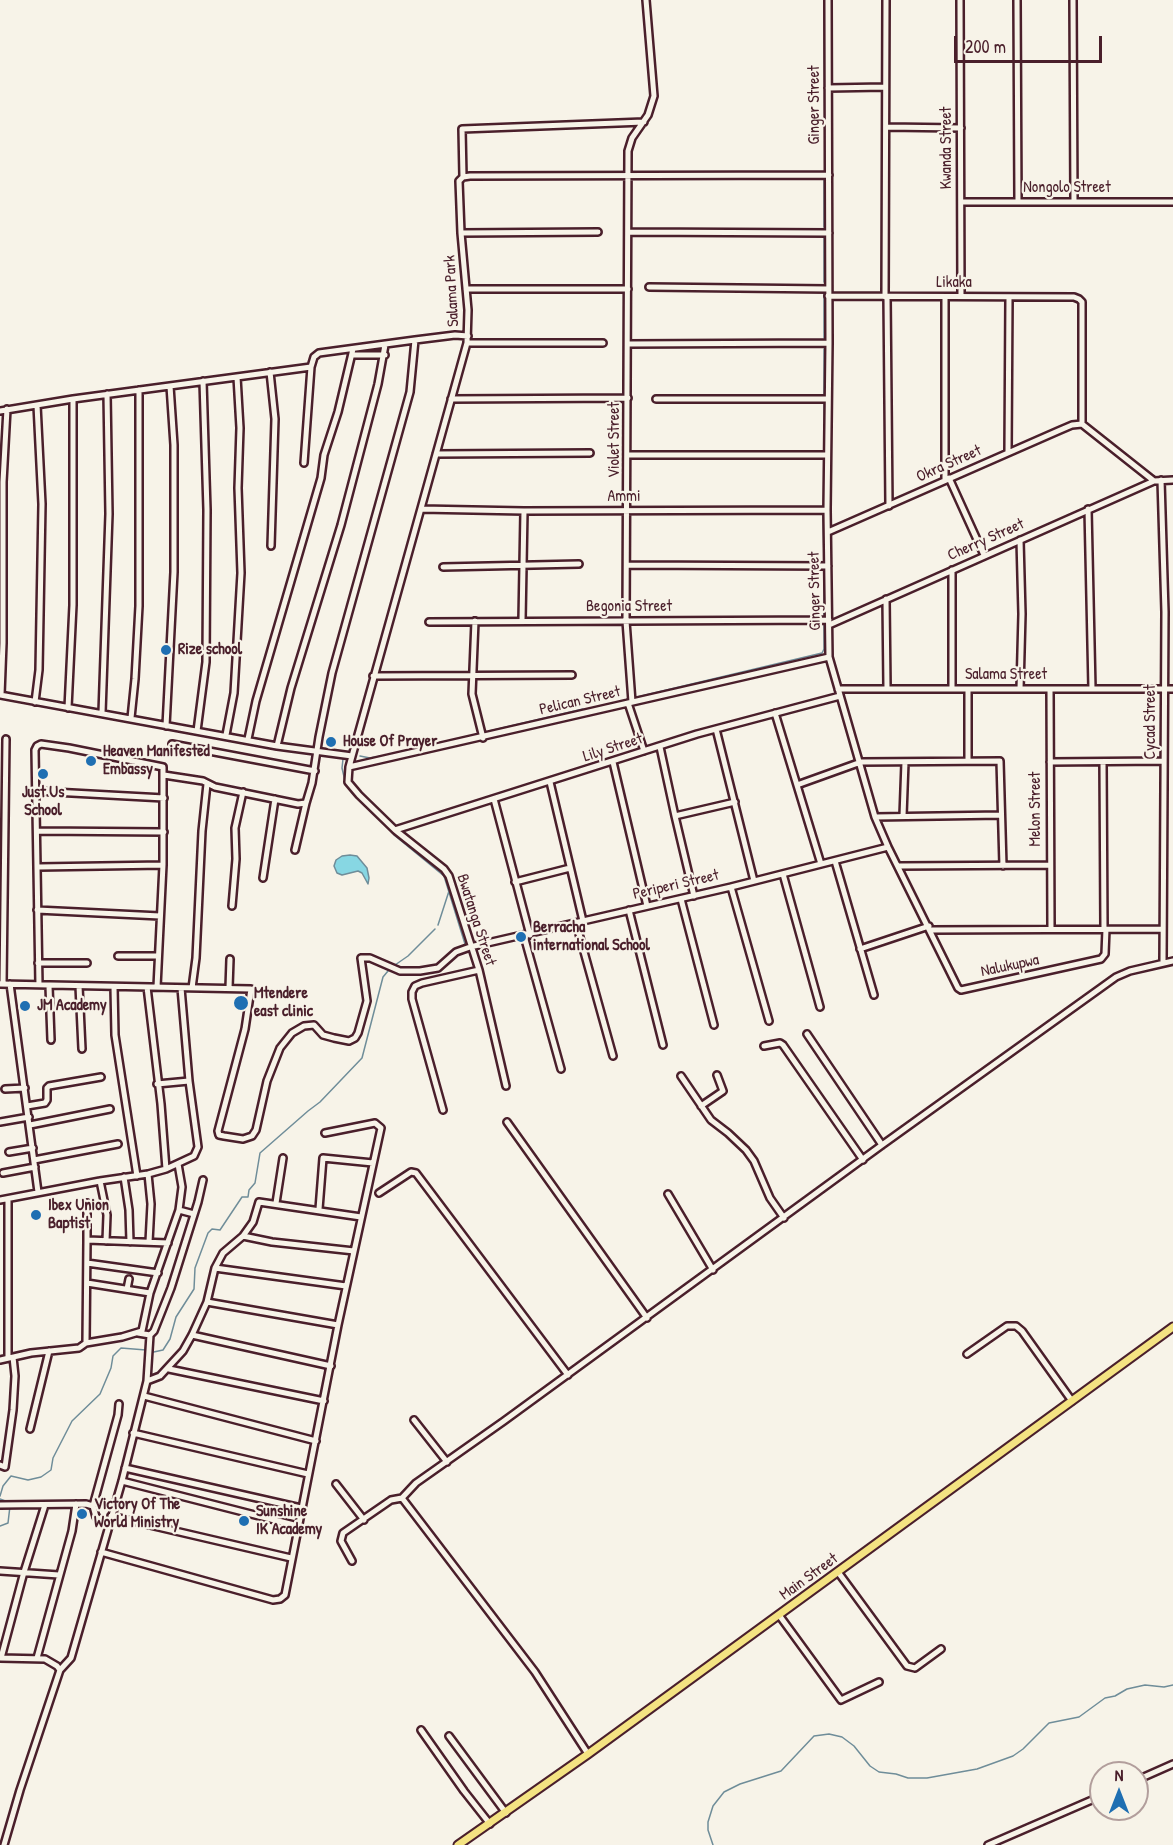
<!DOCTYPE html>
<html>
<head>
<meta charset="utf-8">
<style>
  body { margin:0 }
  #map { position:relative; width:1173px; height:1845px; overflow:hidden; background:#f7f3e8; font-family:"Patrick Hand",sans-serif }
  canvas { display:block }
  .north { position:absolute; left:1089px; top:1761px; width:60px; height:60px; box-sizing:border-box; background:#f7f3e8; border:2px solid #b29e9c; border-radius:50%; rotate:0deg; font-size:16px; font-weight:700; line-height:24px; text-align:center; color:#4a1f2b }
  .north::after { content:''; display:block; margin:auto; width:21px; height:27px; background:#1f6fb2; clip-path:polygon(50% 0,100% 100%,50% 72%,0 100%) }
  .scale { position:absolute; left:954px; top:36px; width:148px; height:27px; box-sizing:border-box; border:3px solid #4a1f2b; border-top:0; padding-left:8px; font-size:18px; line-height:21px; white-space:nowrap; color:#4a1f2b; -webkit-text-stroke:4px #f7f3e8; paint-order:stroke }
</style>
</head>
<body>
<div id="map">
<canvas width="1173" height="1845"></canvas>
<div class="north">N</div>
<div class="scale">200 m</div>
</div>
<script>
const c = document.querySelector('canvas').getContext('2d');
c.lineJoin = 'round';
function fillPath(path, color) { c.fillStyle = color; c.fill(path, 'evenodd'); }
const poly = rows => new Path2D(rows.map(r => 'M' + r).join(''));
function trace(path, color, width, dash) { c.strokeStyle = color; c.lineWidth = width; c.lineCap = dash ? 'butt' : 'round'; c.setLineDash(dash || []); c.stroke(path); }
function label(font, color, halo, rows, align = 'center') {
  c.font = font + ' "Patrick Hand",sans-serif'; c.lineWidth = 4.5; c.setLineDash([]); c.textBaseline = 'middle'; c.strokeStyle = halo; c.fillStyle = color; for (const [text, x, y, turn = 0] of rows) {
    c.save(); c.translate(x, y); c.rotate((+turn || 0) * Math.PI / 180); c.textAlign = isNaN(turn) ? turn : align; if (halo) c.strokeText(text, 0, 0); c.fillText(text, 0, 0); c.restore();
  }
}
const water = poly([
  [350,855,357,856,367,868,369,878,368,884,362,873,358,871,342,875,337,873,334,866,336,860,342,856,350,855]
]);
fillPath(water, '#87d7e3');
trace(water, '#6f8d99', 1.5);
trace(poly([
  [824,0,825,170],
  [824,180,824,227],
  [824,282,824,237],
  [824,338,824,292],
  [824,349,824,395],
  [824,403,825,448],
  [824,504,825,458],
  [823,515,824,560],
  [824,569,824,616],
  [637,697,822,653,824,649,824,625],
  [489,731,583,709],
  [360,756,370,758,393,754,479,734],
  [343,759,342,768,345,781],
  [347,785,352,793,388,828],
  [394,835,444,876,465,944],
  [438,925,449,891],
  [395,965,408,956,435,929],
  [149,1353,163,1350,170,1339,176,1317,194,1289,195,1268,208,1233,212,1229,220,1230,242,1197,248,1197,249,1190,255,1183,260,1153,308,1111,320,1102,362,1058,383,977,388,971],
  [0,1496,3,1486,11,1476,28,1480,41,1477,51,1470,53,1458,72,1421,100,1394,111,1368,113,1356,121,1348,146,1350],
  [0,1499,8,1502],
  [0,1526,8,1523,10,1506],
  [713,1845,708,1830,708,1822,713,1806,724,1792,740,1784,781,1771,814,1736,829,1734,842,1737,854,1746,870,1766,879,1772,896,1774,908,1778,927,1778,977,1769,1013,1756,1023,1749,1049,1723,1079,1717,1105,1698,1115,1696,1127,1689,1145,1685,1164,1687,1173,1685]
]), '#6f8d99', 1.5);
const minor = poly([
  [828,0,829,343,827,510,829,657,875,817,888,847,958,988,961,990,1101,959,1105,954,1106,929],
  [960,0,961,296],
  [1017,0,1018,202],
  [1073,0,1074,202],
  [828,88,885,87],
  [886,127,961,128],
  [463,177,462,129,644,122],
  [961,202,1173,202],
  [629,232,829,233],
  [461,233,598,232],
  [649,287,828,289],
  [466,289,628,289],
  [828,296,1074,297,1079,299,1082,302,1082,424],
  [887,296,889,506],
  [885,297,886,0],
  [945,297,945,480],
  [467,343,603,343],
  [628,344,829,343],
  [353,355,385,355],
  [270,372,275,419,271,546],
  [451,399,628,398],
  [656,399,828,399],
  [0,411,73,399,311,367],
  [1082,424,1154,481,1173,480],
  [1008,453,1009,297],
  [436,454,590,453],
  [628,455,827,455],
  [304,463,311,367,314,357,319,353,415,340,455,335,468,336],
  [949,478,984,555],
  [1161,480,1165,612,1163,963],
  [421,509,524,511,827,510],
  [1088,509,1092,689],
  [828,532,1058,431,1072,425,1082,424],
  [1020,540,1022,614,1020,689],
  [628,565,828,566],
  [443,567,579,564],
  [886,599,887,688],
  [522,620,524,511],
  [475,621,472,694,483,738],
  [429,622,829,620],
  [829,625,1154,481],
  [829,657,349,767,467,343,468,310,461,233,459,181,463,177,470,176,829,175],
  [373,676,572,675],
  [838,689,1173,689],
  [952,689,952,570],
  [968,689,968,761],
  [1050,689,1051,928],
  [0,695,277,746,352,756],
  [1,695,3,643,3,482,7,409],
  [35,702,39,670,42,504,37,405],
  [632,702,626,621,628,151,632,138,648,115,654,96,646,0],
  [628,703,644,751],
  [68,708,73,605,73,399],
  [102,713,109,514,107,394],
  [775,713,821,864],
  [131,718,135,679,139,606,139,390],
  [166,726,174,572,174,445,170,386],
  [716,729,754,881],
  [197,731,206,662,207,510,203,381],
  [226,735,234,693,241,573,238,488,240,428,237,377],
  [248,739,256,701,321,478,324,455,338,412,353,349],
  [172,744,315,771],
  [277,746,291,688,341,525,378,384,385,345],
  [660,747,675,816,694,896],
  [613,762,647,906],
  [1050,762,1164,761],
  [1103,762,1104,929],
  [349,767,348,782,359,795,395,830,444,869,449,876,479,970,506,1086],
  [164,775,203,781,215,787,298,804,306,803,312,783,319,737,332,673,410,392,415,340],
  [550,782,583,921],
  [797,785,861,762,1000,761,1003,866],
  [35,791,164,798],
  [494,799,530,935],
  [675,816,735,802],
  [903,816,905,762],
  [875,817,1001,815],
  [395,830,697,734,840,696],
  [38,831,164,832],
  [295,850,306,803],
  [835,861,874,995],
  [899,866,1050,865],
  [39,867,163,865],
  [783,874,820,1007],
  [263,878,275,799],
  [515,882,570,868],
  [731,887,769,1021],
  [681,899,714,1025],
  [232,906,236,859,235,828,243,792],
  [37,910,160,916],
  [629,910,663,1045],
  [576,923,613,1056],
  [931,930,1163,929],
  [524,936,561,1069],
  [860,949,929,926],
  [118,956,158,956],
  [38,963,87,963],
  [0,984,251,989,245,1029,218,1131,219,1135,224,1136,243,1139,252,1136,256,1130,267,1081,280,1048,292,1033,304,1026,314,1025,323,1035,334,1038,349,1041,355,1038,358,1033,367,1001,361,958,370,958,400,971,420,971,438,968,456,952,470,947,731,887,888,847],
  [3,984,6,739],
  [10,984,38,1192],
  [39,985,35,750,37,746,41,744,69,748,163,767,163,865,157,987],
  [49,986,51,1040],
  [79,986,82,1049],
  [114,987,115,1035,137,1176],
  [147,987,161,1104,166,1169],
  [192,988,196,958,202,831,207,784],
  [229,988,230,959],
  [807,1034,882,1145],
  [764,1046,780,1043,783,1045,863,1160],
  [681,1076,711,1120,728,1133,746,1150,754,1161,770,1198,784,1218],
  [157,1084,189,1081],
  [5,1089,25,1088],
  [27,1106,45,1103,47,1100,47,1088,49,1086,101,1077],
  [701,1106,723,1091,717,1075],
  [443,1110,412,999,412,992,415,986,422,983,479,970],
  [0,1122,29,1117],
  [507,1122,647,1318],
  [30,1125,110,1109],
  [9,1152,33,1148],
  [34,1160,118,1144],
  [3,1173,35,1167],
  [148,1174,151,1204,149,1242],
  [124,1177,129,1210,130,1242],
  [100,1181,107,1215,106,1241],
  [379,1193,411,1172,416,1173,568,1375],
  [668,1194,713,1270],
  [8,1199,8,1358],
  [0,1200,100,1181,148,1174,166,1169,194,1156,198,1147,189,1081,181,988],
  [276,1203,283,1158],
  [319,1209,323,1158,373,1163],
  [179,1210,194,1214],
  [243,1236,272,1242,354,1251],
  [87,1240,87,1203],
  [87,1263,158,1273],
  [215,1268,346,1286],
  [87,1283,150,1293],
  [127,1289,129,1279],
  [207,1302,338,1325],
  [138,1333,150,1335,154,1331,171,1288,198,1202,203,1180],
  [192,1335,331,1366],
  [86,1343,87,1240,168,1243],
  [967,1354,1007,1326,1016,1326,1022,1331,1072,1401],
  [0,1360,31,1353,79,1348,86,1343,122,1337,142,1331,150,1293,179,1210,182,1187,178,1164],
  [169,1369,324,1401],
  [147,1381,150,1335],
  [144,1396,316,1441],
  [414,1420,447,1462],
  [30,1429,49,1351],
  [133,1433,308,1474],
  [0,1465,5,1467,13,1410,15,1376,13,1357],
  [125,1468,301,1508],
  [122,1481,298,1526],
  [336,1484,364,1520],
  [0,1505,86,1504,93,1506,96,1517,109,1524],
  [93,1506,118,1415,119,1404],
  [111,1516,291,1558],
  [101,1552,273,1600,280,1599,285,1595,338,1325,381,1128,375,1123,325,1133],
  [352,1561,341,1541,343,1533,391,1500,402,1498],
  [0,1571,59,1575],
  [838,1572,907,1666,915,1668,941,1649],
  [779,1615,841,1700,879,1682],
  [0,1658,45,1659,57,1666,60,1670],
  [1,1658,24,1572,45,1505],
  [37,1658,72,1531,76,1504],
  [421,1730,464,1791,490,1824],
  [449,1736,506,1813],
  [588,1754,535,1672,402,1498,416,1483,504,1421,882,1145,1116,977,1130,971,1173,961],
  [1137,1780,1173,1764],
  [4,1845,20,1790,60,1670,71,1658,122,1481,147,1381,160,1376,183,1351,192,1335,207,1302,215,1268,223,1253,243,1236,253,1222,259,1202,361,1217],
  [988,1845,1101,1796]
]);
const major = poly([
  [458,1845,588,1754,1173,1327]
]);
trace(minor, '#4a1f2b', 10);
trace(major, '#4a1f2b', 11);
trace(minor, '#f7f3e8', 5);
trace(major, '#f4e382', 7);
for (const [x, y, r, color] of [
  [166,650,6,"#1f6fb2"],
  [331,742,6,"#1f6fb2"],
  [91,761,6,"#1f6fb2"],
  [43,774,6,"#1f6fb2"],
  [521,937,6,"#1f6fb2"],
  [241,1003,8,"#1f6fb2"],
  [25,1006,6,"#1f6fb2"],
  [36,1215,6,"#1f6fb2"],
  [82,1514,6,"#1f6fb2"],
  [244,1521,6,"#1f6fb2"]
]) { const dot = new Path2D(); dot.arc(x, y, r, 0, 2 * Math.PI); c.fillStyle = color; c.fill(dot); trace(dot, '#f7f3e8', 2); }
label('16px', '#4a1f2b', '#f7f3e8', [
  ["Ginger Street",815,105,-90],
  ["Kwanda Street",947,148,-90],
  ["Nongolo Street",1067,188],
  ["Likaka",954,283],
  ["Salama Park",452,291,-93],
  ["Violet Street",615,440,-90],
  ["Okra Street",949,464,-24],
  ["Ammi",624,497],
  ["Cherry Street",986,540,-24],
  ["Ginger Street",815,591,-91],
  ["Begonia Street",629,607],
  ["Salama Street",1006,675],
  ["Pelican Street",580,701,-13],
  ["Cycad Street",1151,722,-90],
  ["Lily Street",613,748,-18],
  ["Melon Street",1036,809,-90],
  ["Periperi Street",676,885,-13],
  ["Bwatanga Street",476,920,72],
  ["Nalukupwa",1010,966,-12],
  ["Main Street",809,1577,-36]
]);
label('bold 16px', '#4a1f2b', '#f7f3e8', [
  ["Rize school",178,650],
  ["House Of Prayer",343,742],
  ["Heaven Manifested",103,752],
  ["Embassy",103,770],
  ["Just Us",43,793,"center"],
  ["School",43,811,"center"],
  ["Berracha",533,928],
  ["international School",533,946],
  ["Mtendere",254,994],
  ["east clinic",254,1012],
  ["JM Academy",37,1006],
  ["Ibex Union",48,1206],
  ["Baptist",48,1224],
  ["Victory Of The",94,1505],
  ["World Ministry",94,1523],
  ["Sunshine",256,1512],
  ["IK Academy",256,1530]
], 'left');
</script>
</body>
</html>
